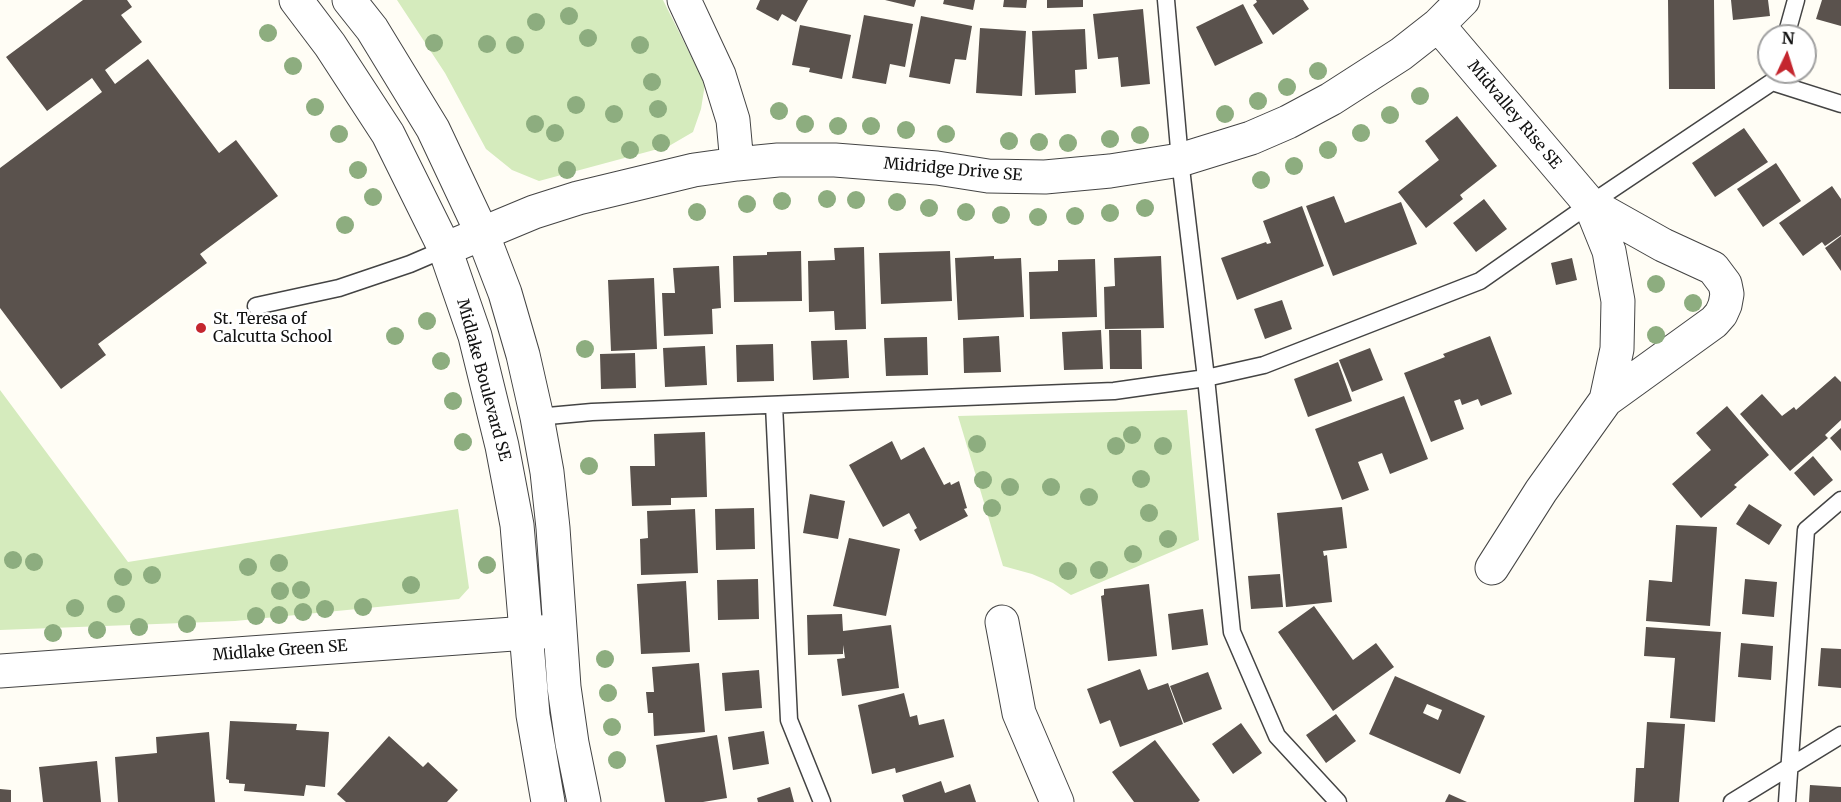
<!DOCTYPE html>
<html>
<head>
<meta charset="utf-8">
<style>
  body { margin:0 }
  #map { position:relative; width:1841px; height:802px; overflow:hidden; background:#fffdf5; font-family:Merriweather,serif }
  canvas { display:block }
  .north { position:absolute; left:1757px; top:24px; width:60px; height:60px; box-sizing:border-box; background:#fff; border:2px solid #a0a0a0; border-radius:50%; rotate:4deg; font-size:16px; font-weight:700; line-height:24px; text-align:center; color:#111 }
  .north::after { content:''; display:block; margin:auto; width:21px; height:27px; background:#c4262e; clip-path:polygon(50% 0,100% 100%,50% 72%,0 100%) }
</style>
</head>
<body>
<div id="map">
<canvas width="1841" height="802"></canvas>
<div class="north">N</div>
</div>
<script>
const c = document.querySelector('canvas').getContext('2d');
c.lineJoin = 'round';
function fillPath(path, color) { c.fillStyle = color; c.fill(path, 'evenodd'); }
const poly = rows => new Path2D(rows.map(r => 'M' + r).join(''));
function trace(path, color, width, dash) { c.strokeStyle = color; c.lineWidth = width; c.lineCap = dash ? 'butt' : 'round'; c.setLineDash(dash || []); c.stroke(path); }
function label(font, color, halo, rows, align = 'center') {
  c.font = font + ' Merriweather,serif'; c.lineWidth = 6; c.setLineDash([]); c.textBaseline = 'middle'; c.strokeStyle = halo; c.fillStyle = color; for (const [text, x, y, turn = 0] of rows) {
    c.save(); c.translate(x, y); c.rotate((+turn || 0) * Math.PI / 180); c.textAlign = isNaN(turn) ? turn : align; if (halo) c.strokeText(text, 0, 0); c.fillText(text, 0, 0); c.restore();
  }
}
fillPath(poly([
  [397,0,663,0,705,84,701,109,693,132,669,146,539,181,512,170,486,149,445,73],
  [0,390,128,562,458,509,469,588,459,599,235,621,0,630],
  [1187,410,1199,540,1071,595,1053,583,1032,574,1003,566,958,416]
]), '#d5ebbd');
fillPath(poly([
  [83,0,127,0,132,7,121,15,142,42,105,70,115,84,148,59,219,153,236,140,278,196,200,254,207,263,98,344,106,355,61,389,0,308,0,168,102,92,92,78,47,111,6,57],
  [760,0,808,0,796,22,782,14,778,21,756,9],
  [885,0,916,0,914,7],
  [944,0,975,0,973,10,943,4],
  [1004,0,1027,0,1026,8,1003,7],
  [1047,0,1083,0,1083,7,1047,8],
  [1256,0,1303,0,1309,9,1273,35,1253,5,1257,2],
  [1668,0,1714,0,1715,89,1669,89],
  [1731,0,1768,0,1770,16,1733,20],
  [1822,0,1841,0,1841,26,1816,19],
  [1243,4,1263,43,1215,66,1196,27],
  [1143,9,1150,84,1121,87,1118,57,1098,59,1093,14],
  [864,15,913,24,905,67,890,64,886,84,852,78],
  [921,16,972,26,966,60,955,59,950,84,909,77],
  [800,25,851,35,842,79,809,72,810,68,792,65],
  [980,28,1026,31,1022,96,976,93],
  [1085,29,1087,69,1075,70,1076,93,1035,95,1032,31],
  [1457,116,1497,166,1460,195,1463,199,1426,228,1398,192,1439,160,1425,141],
  [1744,128,1768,162,1715,197,1692,163],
  [1776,163,1801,201,1763,227,1737,189],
  [1832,186,1841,199,1841,235,1825,246,1822,242,1803,256,1779,223],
  [1334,196,1345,223,1401,202,1417,244,1333,276,1306,206],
  [1484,199,1507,229,1476,252,1453,223],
  [1302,206,1324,266,1237,300,1221,258,1266,242,1267,244,1271,243,1263,221],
  [1841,236,1841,271,1825,248],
  [864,247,866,329,835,330,834,311,809,312,808,261,835,260,834,248],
  [801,251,802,301,734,302,733,256,767,255,767,252],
  [950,251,952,301,881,304,879,253],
  [994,256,994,259,1021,258,1024,317,958,320,955,258],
  [1161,256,1164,328,1105,329,1104,287,1115,286,1114,258],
  [1572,258,1577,280,1556,285,1551,263],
  [1095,259,1097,317,1030,319,1029,272,1058,271,1058,260],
  [719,266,721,308,712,309,713,334,664,336,662,293,675,293,673,268],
  [654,278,657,349,611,351,608,280],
  [1282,300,1292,329,1265,339,1254,309],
  [1101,330,1103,369,1064,370,1062,332],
  [1109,330,1141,330,1142,369,1110,369],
  [999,336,1001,372,964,373,963,338],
  [1490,336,1512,394,1481,406,1478,399,1462,405,1460,399,1454,401,1464,429,1431,442,1404,373,1445,357,1443,354],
  [927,337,928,375,886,376,884,338],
  [847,340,849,378,813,380,811,341],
  [773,344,774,381,737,382,736,345],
  [705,346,707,385,665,387,663,348],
  [1370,348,1383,380,1352,392,1339,360],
  [635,353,636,388,601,389,600,354],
  [1338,362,1352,401,1308,417,1294,379],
  [1835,376,1841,382,1841,420,1825,435,1828,438,1790,471,1740,414,1762,394,1782,416,1794,407,1796,410],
  [1404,396,1428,459,1390,474,1382,453,1358,462,1369,490,1342,500,1315,429],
  [1727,406,1769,455,1734,485,1737,487,1701,518,1672,484,1711,450,1696,433],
  [1841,428,1841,451,1830,438],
  [705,432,707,497,671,498,671,505,632,506,630,466,655,466,654,434],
  [892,441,901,460,924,447,944,485,950,482,951,485,959,481,967,508,964,509,968,516,920,541,914,530,917,528,909,513,883,527,849,465],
  [1813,456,1833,480,1814,496,1794,473],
  [810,494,845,501,838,539,803,533],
  [1749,504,1782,525,1769,545,1736,524],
  [1342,507,1347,548,1323,551,1324,556,1327,555,1332,602,1286,607,1277,513],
  [754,508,755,549,716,550,715,509],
  [695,509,698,573,641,575,640,539,648,538,647,511],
  [1676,525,1717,527,1710,626,1646,621,1649,580,1672,582],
  [849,538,900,549,886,616,833,606],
  [1280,574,1283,607,1251,609,1248,576],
  [758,579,759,619,718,620,717,580],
  [1745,579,1777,582,1774,617,1742,614],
  [686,581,690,652,641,654,637,584],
  [1149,584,1157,656,1108,661,1101,596,1104,595,1104,589],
  [1314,606,1353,660,1376,643,1394,667,1333,711,1278,632],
  [1203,609,1208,645,1172,650,1168,614],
  [842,614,843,631,891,625,899,688,842,696,837,659,845,658,843,645,843,654,808,655,807,615],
  [1646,627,1721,632,1715,722,1670,718,1675,658,1644,656],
  [1741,643,1773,646,1771,680,1738,677],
  [1821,648,1841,649,1841,688,1818,686],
  [699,663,705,732,654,736,653,713,648,713,646,692,654,692,652,667],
  [1140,669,1148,690,1168,683,1183,724,1120,747,1110,720,1100,724,1087,689],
  [759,670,762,708,725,711,722,673],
  [1208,672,1222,709,1184,723,1170,686],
  [1395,676,1485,716,1460,774,1369,734],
  [1427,704,1442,710,1438,720,1423,713],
  [904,693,910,717,917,715,919,725,944,719,954,757,896,773,895,768,872,774,858,705],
  [1336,714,1356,741,1326,763,1306,735],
  [230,721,297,724,296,730,329,732,325,787,306,785,304,796,244,791,245,784,229,783,229,780,226,779],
  [1647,722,1685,724,1679,802,1634,802,1636,768,1644,768],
  [1241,723,1262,753,1233,774,1212,744],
  [764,731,769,764,733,770,728,737],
  [209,732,215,802,118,802,115,757,157,753,156,737],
  [717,735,727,798,703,802,665,802,656,745],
  [389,736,423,767,428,762,458,790,447,802,346,802,337,794],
  [1155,740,1200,800,1198,802,1134,802,1112,772],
  [97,761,101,802,43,802,39,767],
  [941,781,945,793,970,784,976,802,904,802,902,795],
  [1810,785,1841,787,1841,802,1809,802],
  [790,787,794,802,758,802,757,798],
  [0,789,11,790,11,802,0,802],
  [1449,794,1467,802,1445,802]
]), '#5a524d');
const service = poly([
  [1166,0,1180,160,1206,378,1232,632,1277,736,1338,802],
  [1786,36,1796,0],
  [256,306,339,288,410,264,445,249],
  [774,405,789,720,822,802],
  [537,417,592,412,1114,391,1206,378,1264,365,1480,281,1590,204,1772,82,1841,104],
  [1732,802,1841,735],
  [1787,802,1806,530,1841,500]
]);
const minor = poly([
  [684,0,719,75,733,120,737,164],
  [1438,25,1590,204,1663,245,1713,268,1725,284,1727,294,1725,305,1721,314,1714,322,1606,400],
  [445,249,534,212,578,198,694,170,737,164,778,160,835,160,937,168,988,176,1045,177,1110,171,1180,160,1251,138,1288,122,1331,99,1401,54,1438,25,1463,0],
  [1492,568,1541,491,1606,400,1617,349,1618,301,1609,251,1590,204],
  [1002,622,1019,713,1057,802],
  [0,671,555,631]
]);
const tertiary = poly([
  [296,0,330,45,388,134,445,249,475,336,502,446,517,525,533,715,548,802],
  [349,0,372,29,433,129,482,233,505,293,523,355,537,417,547,472,553,528,564,687,572,743,584,802]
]);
trace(service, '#444', 19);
trace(minor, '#444', 35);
trace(tertiary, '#444', 35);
trace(service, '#fff', 16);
trace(minor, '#fff', 33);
trace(tertiary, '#fff', 33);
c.fillStyle = '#8dad7f';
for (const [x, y] of [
  [569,16],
  [536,22],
  [268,33],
  [588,38],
  [434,43],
  [487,44],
  [515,45],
  [640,45],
  [293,66],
  [1318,71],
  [652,82],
  [1287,87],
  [1420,96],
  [1258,101],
  [576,105],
  [315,107],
  [658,109],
  [779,111],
  [614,114],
  [1225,114],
  [1390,115],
  [535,124],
  [805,124],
  [838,126],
  [871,126],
  [906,130],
  [555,133],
  [1361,133],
  [339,134],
  [946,134],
  [1140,135],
  [1110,139],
  [1009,141],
  [1039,142],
  [661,143],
  [1068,143],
  [630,150],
  [1328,150],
  [1294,166],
  [358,170],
  [567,170],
  [1261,180],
  [373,197],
  [827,199],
  [856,200],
  [782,201],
  [897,202],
  [747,204],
  [929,208],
  [1145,208],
  [697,212],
  [966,212],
  [1110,213],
  [1001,215],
  [1075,216],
  [1038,217],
  [345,225],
  [1656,284],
  [1693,303],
  [427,321],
  [1656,335],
  [395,336],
  [585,349],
  [441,361],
  [453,401],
  [1132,435],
  [463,442],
  [977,444],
  [1116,446],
  [1163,446],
  [589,466],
  [1141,479],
  [983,480],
  [1010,487],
  [1051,487],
  [1089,497],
  [992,508],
  [1149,513],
  [1168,539],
  [1133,554],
  [13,560],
  [34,562],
  [279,563],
  [487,565],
  [248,567],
  [1099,570],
  [1068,571],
  [152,575],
  [123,577],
  [411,585],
  [301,590],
  [280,591],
  [116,604],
  [363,607],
  [75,608],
  [325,609],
  [303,612],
  [279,615],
  [256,616],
  [187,624],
  [139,627],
  [97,630],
  [53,633],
  [605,659],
  [608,693],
  [612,727],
  [617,760]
]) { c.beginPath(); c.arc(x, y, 9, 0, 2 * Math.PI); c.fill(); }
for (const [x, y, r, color] of [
  [201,328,6,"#c4262e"]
]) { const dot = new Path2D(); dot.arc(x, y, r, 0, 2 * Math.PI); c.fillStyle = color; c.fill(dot); trace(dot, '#fff', 2); }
label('16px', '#111', '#fff', [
  ["Midvalley Rise SE",1514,115,50],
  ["Midridge Drive SE",953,170,5],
  ["Midlake Boulevard SE",483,380,75],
  ["Midlake Green SE",280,651,-4]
]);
label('16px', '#111', '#fff', [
  ["St. Teresa of",213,319],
  ["Calcutta School",213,337]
], 'left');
</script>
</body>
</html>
